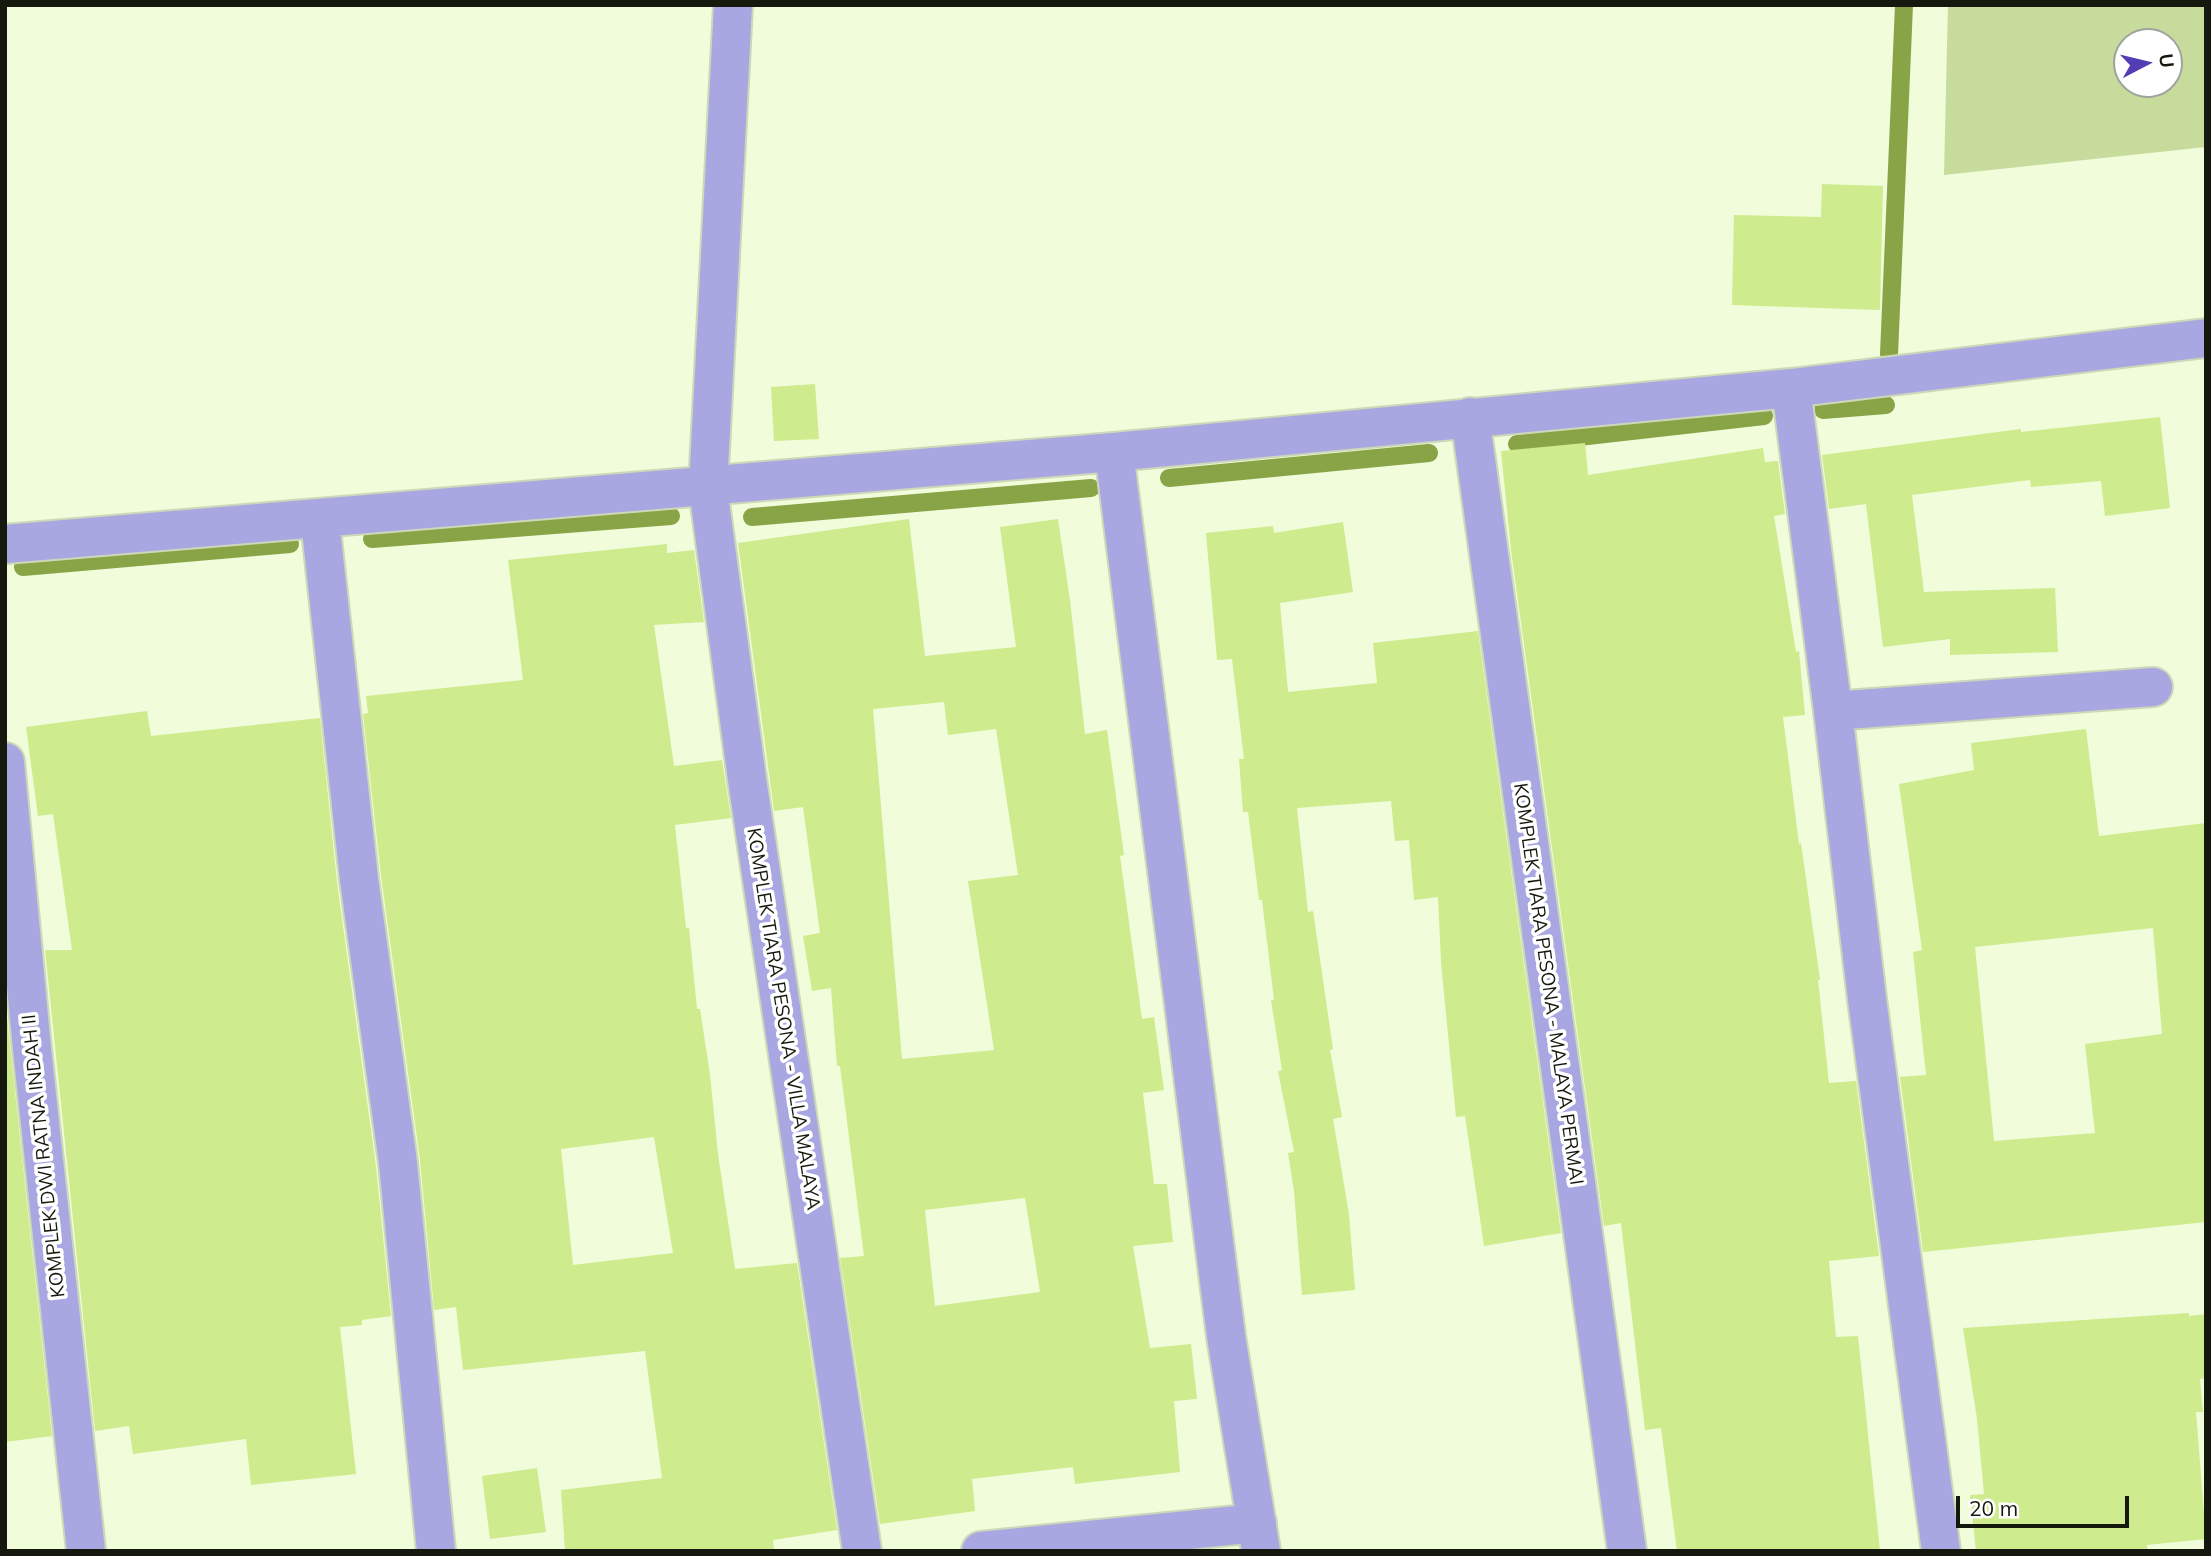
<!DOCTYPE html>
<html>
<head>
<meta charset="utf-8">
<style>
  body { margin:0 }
  #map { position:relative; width:2211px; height:1556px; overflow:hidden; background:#f0fcda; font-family:Mulish,sans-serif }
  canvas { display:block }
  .frame { position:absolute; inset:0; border:7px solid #15190d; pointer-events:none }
  .north { position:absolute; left:2113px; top:28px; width:70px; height:70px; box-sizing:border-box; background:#fff; border:2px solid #a1a39e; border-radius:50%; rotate:83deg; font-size:19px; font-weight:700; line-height:28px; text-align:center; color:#15190d }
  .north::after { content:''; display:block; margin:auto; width:24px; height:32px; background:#533db5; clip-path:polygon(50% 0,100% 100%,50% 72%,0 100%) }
  .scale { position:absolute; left:1956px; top:1496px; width:173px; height:32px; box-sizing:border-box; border:4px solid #15190d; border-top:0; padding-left:9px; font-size:21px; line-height:24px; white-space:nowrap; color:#15190d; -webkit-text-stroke:5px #fff; paint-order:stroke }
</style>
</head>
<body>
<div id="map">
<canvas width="2211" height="1556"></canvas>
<div class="frame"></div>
<div class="north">U</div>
<div class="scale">20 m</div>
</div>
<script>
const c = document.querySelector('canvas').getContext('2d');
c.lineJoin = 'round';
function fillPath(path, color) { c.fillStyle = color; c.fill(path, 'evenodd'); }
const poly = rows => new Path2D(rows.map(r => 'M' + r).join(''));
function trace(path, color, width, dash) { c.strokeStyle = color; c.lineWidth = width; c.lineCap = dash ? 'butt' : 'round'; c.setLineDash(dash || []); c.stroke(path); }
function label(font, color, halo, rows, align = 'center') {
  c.font = font + ' Mulish,sans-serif'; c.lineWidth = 7; c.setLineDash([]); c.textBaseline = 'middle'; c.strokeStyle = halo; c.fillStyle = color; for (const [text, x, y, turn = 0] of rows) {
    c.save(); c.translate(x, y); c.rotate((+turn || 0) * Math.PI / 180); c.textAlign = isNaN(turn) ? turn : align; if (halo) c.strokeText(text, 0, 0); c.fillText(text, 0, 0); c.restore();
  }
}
fillPath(poly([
  [1948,5,2206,5,2206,147,1944,175],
  [2127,42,2169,42,2169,84,2127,84]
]), '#c6db9c');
trace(poly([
  [1889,354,1904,5],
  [1823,410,1886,405],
  [1517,444,1764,416],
  [1169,478,1429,453],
  [752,517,1091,488],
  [372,539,671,516],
  [23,567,290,544]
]), '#89a347', 18);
fillPath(poly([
  [1822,184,1883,186,1880,310,1732,305,1734,215,1821,217],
  [815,384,819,439,774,441,771,387],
  [2160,417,2170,508,2105,516,2101,481,2031,487,2030,480,1912,495,1924,592,2055,588,2058,652,1950,655,1950,639,1883,647,1866,504,1829,509,1822,455,2021,429,2021,432],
  [1585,443,1588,475,1763,448,1765,462,1778,461,1785,514,1774,516,1796,652,1799,651,1805,715,1783,717,1799,844,1801,843,1820,980,1818,980,1829,1083,1856,1081,1879,1256,1829,1261,1836,1337,1858,1336,1880,1551,1677,1551,1661,1428,1645,1430,1621,1223,1604,1226,1511,550,1501,451],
  [909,519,925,656,1016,647,1000,527,1058,519,1070,600,1085,734,1107,730,1124,855,1120,856,1142,1019,1154,1017,1164,1090,1143,1093,1154,1184,1167,1184,1173,1242,1133,1246,1150,1348,1191,1344,1197,1399,1174,1401,1180,1472,1075,1484,1073,1467,972,1479,975,1511,880,1524,840,1258,864,1256,840,1066,837,1066,831,988,812,991,803,936,820,933,803,807,774,811,738,543],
  [944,702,948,735,996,729,1018,875,968,881,994,1050,902,1059,873,709],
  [1025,1198,1040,1292,935,1306,925,1210],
  [1343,522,1353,592,1280,603,1288,692,1377,683,1373,643,1478,631,1561,1233,1484,1246,1465,1116,1456,1117,1441,962,1438,897,1414,900,1409,840,1395,841,1391,801,1297,808,1308,912,1313,911,1333,1049,1330,1050,1342,1117,1333,1119,1349,1214,1355,1290,1302,1295,1294,1191,1288,1153,1294,1152,1278,1071,1282,1070,1271,1000,1274,1000,1262,900,1259,900,1248,812,1243,812,1239,759,1244,759,1232,659,1217,660,1206,533,1273,526,1274,533],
  [667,544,667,553,694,550,704,622,654,625,674,766,722,760,731,818,675,825,686,928,689,928,697,1009,700,1009,710,1075,718,1154,735,1269,797,1263,837,1530,773,1540,774,1551,565,1551,561,1490,662,1478,645,1351,463,1370,456,1307,434,1310,420,1160,381,876,363,714,368,713,366,696,523,680,508,560],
  [654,1137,673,1253,573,1265,561,1149],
  [147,711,151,736,320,718,337,882,376,1166,391,1316,362,1320,362,1325,340,1327,356,1474,251,1485,246,1439,133,1454,129,1426,95,1431,45,950,72,950,53,814,38,816,26,727],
  [2086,729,2099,836,2206,823,2206,1222,1923,1252,1900,1077,1926,1075,1913,952,1922,950,1899,784,1974,770,1971,743],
  [2153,928,2162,1034,2085,1044,2095,1133,1994,1141,1975,947],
  [5,998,52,1436,5,1442],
  [2189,1313,2189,1316,2206,1314,2206,1378,2200,1379,2203,1412,2196,1412,2206,1539,2147,1545,2148,1551,1976,1551,1970,1495,1984,1494,1977,1419,1963,1328],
  [537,1468,546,1532,490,1539,482,1476]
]), '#ceeb8d');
const minor = poly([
  [733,5,708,488,747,779,862,1551],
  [1791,388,1833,711,1867,999,1941,1551],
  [1470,417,1627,1551],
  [1114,452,1226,1336,1261,1551],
  [320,520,359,879,398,1163,436,1551],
  [5,544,1114,452,1791,388,2206,338],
  [1833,711,2153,687],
  [5,762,32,1049,86,1551],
  [981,1551,1257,1523]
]);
trace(minor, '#cdd8b9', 42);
trace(minor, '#a9a7e1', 38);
label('19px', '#15190d', '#fff', [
  ["KOMPLEK TIARA PESONA - MALAYA PERMAI",1548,984,82],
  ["KOMPLEK TIARA PESONA - VILLA MALAYA",783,1019,81],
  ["KOMPLEK DWI RATNA INDAH II",44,1156,-96]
]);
</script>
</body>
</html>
